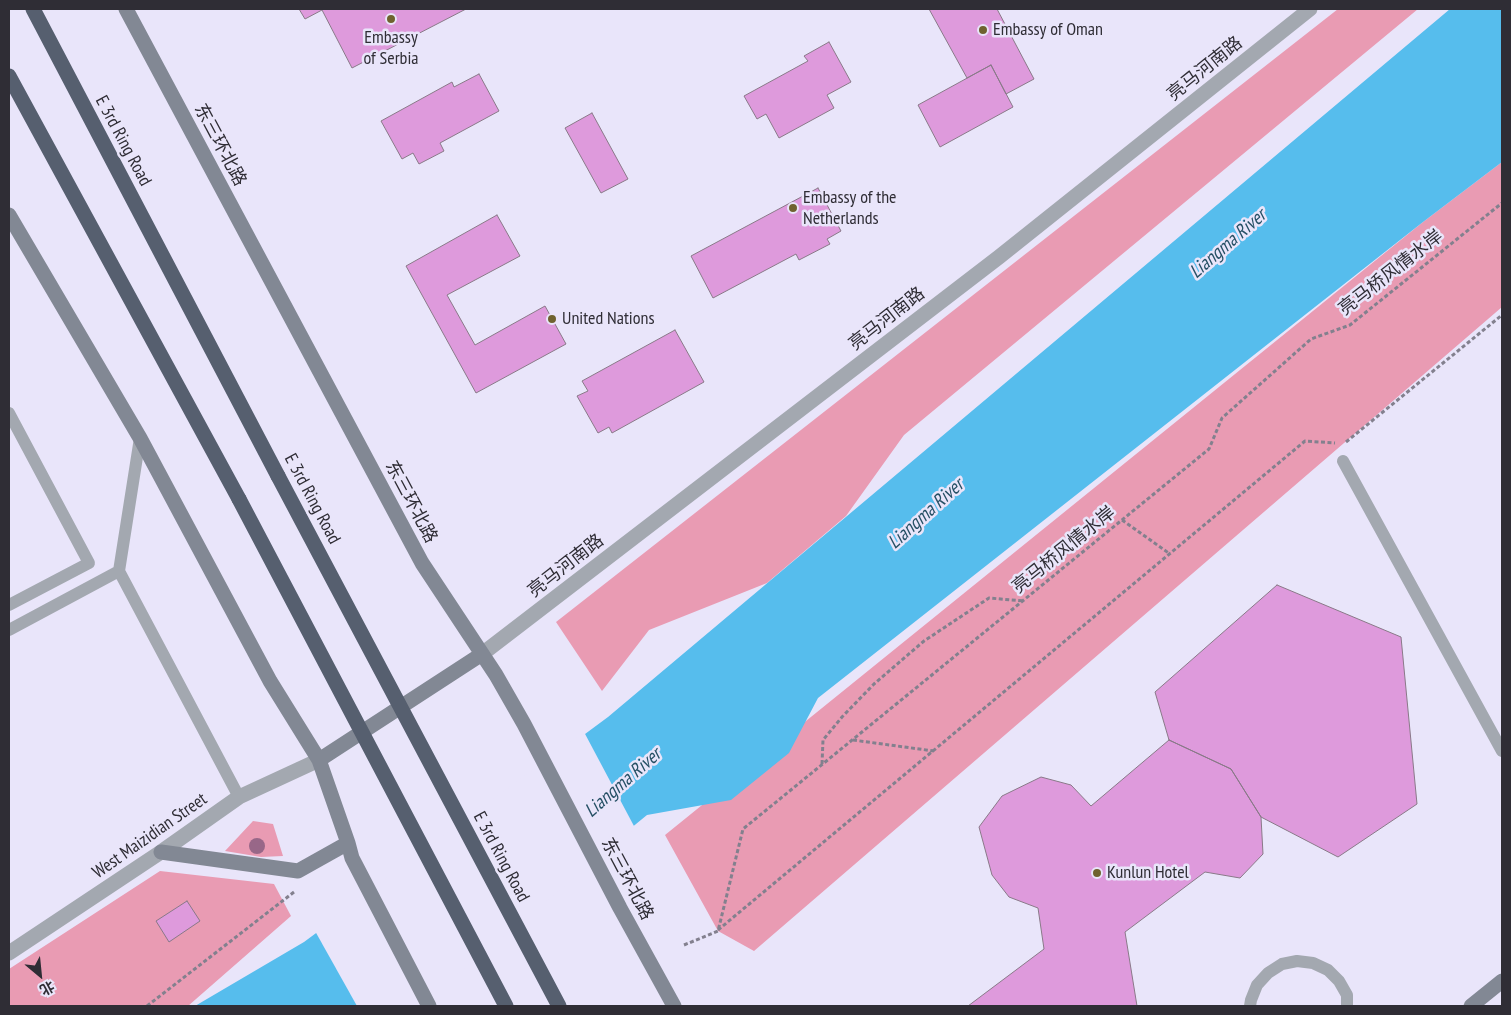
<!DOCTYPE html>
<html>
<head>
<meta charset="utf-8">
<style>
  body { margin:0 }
  #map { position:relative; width:1511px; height:1015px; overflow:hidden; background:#e9e5fa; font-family:"PT Sans Narrow","Noto Sans SC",sans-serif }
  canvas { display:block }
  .frame { position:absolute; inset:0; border:10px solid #2f2d35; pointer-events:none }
  .north { position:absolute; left:15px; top:950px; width:50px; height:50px; -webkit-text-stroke:4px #e9e5fa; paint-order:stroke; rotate:152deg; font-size:14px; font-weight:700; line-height:20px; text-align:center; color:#2f2d35 }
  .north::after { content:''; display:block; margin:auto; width:18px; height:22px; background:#2f2d35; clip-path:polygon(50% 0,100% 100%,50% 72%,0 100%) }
</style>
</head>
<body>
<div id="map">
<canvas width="1511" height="1015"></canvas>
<div class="frame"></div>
<div class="north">北</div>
</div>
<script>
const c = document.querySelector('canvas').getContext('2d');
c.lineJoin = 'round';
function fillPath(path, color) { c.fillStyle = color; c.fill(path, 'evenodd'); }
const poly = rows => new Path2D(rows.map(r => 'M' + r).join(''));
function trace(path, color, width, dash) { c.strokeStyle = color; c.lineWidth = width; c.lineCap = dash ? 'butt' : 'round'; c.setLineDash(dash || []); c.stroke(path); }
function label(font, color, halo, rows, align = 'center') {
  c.font = font + ' "PT Sans Narrow","Noto Sans SC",sans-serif'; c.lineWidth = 5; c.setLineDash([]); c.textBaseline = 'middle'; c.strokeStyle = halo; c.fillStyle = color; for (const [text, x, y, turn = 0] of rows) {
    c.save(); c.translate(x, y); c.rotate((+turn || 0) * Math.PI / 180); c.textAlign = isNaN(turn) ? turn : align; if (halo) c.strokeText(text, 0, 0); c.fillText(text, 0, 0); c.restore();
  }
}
fillPath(poly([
  [1338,9,1418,9,904,435,846,516,767,583,649,630,602,691,556,622],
  [1502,162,1502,307,754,951,718,931,665,835,1423,222],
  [253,821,273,824,283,856,261,857,225,851],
  [160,871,274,884,291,916,188,1006,9,1006,9,969]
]), '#e99bb3');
fillPath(poly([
  [1450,9,1502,9,1502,162,1423,222,818,698,789,753,731,800,647,815,414,1006,195,1006,304,942,608,717]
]), '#56bded');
fillPath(poly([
  [584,732,635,828,418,1006,357,1006,315,931]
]), '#e9e5fa');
const building = poly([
  [299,9,466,9,352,68,322,10,305,19,299,9],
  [929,9,997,9,1034,79,1006,94,991,65,967,78,929,9],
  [829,42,851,82,827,95,834,108,779,138,766,114,757,119,744,96,808,61,804,56,829,42],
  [991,65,1013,107,940,147,918,105,991,65],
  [479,74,499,111,440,143,444,151,419,164,413,153,402,159,381,121,452,82,454,87,479,74],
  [592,113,628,179,601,193,565,128,592,113],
  [818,188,841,231,827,239,830,244,799,260,796,254,713,298,691,256,818,188],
  [497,215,520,256,447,295,475,345,545,306,566,344,476,393,406,266,497,215],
  [675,330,704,382,612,433,609,427,598,433,577,396,588,391,582,381,675,330],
  [1277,585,1401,637,1417,804,1338,857,1261,817,1231,769,1169,740,1155,692,1277,585],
  [1169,740,1231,769,1261,817,1263,854,1240,878,1205,872,1125,932,1137,1006,968,1006,1044,949,1038,908,1009,897,992,875,979,827,1002,796,1041,777,1071,785,1091,806,1169,740],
  [187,901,200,921,169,942,156,921,187,901]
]);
fillPath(building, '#de9adc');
trace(building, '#897988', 1);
trace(poly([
  [1346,442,1502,315],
  [1122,520,1170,554],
  [853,740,934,751],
  [822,764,823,740,842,717,874,684,924,641,989,598,1024,601],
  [718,930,1305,441,1335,443],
  [684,945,718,931,743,829,1209,449,1222,418,1311,339,1350,325,1502,203],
  [147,1006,294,892]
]), '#83808e', 3, [4, 2.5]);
trace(poly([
  [9,413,89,563,9,605],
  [1343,461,1502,751],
  [119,571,239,797],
  [9,630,119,571,140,438],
  [1250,1006,1251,1000,1257,985,1268,973,1282,964,1297,961,1313,963,1328,970,1339,981,1347,995,1347,1006]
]), '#a3a8b0', 12);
trace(poly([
  [482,654,999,257,1310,9],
  [9,953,161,852,239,797,319,760]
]), '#a3a8b0', 15);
trace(poly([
  [126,9,422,563,496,675,524,724,620,908,674,1006],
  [9,215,140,438,270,681,319,760,348,843,352,858,429,1006],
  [319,760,482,654],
  [161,852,298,871,348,843],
  [1471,1006,1502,981]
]), '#828894', 15);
trace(poly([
  [33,9,278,476],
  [9,76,239,499]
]), '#565f6f', 15);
trace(poly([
  [278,476,559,1006],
  [239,499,506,1006]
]), '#565f6f', 15);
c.fillStyle = '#986788';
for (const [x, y] of [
  [257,846]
]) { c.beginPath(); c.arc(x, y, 8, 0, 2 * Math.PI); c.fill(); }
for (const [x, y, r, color] of [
  [391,19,5,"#6f622f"],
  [983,30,5,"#6f622f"],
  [793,208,5,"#6f622f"],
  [552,319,5,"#6f622f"],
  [1097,873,5,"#6f622f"]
]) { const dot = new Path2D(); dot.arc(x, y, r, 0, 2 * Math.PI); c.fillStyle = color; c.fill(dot); trace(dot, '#e9e5fa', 2); }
label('18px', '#2f2d35', '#e9e5fa', [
  ["Embassy of Oman",993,30],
  ["Embassy",391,38,"center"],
  ["of Serbia",391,59,"center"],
  ["Embassy of the",803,198],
  ["Netherlands",803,219],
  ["United Nations",562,319],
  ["Kunlun Hotel",1107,873]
], 'left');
label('18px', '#2f2d35', '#e9e5fa', [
  ["亮马河南路",1205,69,-39],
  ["E 3rd Ring Road",123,141,62],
  ["东三环北路",220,145,62],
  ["亮马桥风情水岸",1391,273,-38],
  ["亮马河南路",887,319,-38],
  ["E 3rd Ring Road",312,499,62],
  ["东三环北路",411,502,62],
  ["亮马桥风情水岸",1064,550,-39],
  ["亮马河南路",566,566,-38],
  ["West Maizidian Street",150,836,-35],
  ["E 3rd Ring Road",501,857,62],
  ["东三环北路",627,879,62]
]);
label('italic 19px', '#265065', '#e9e5fa', [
  ["Liangma River",1228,244,-41],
  ["Liangma River",926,514,-42],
  ["Liangma River",623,783,-41]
]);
</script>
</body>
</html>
